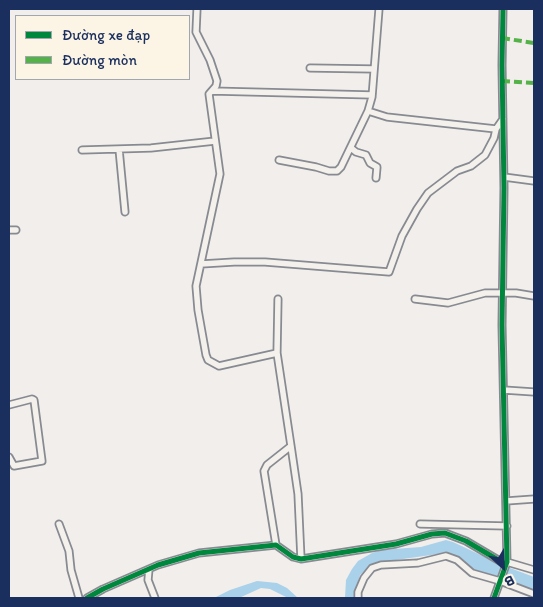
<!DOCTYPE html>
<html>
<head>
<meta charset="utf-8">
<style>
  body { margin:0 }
  #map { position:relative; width:543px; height:607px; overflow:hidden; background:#f1eeeb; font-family:Itim,sans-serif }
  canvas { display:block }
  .frame { position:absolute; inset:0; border:10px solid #1b2f5e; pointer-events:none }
  .legend { position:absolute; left:15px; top:15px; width:175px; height:65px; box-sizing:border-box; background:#fcf5e5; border:1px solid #a2a6af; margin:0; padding:6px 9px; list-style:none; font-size:15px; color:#1b2f5e }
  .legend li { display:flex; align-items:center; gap:10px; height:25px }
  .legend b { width:25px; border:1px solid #a2a6af }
  .north { position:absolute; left:478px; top:542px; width:50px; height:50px; -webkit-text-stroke:4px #fcf5e5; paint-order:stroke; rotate:155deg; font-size:14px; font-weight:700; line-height:20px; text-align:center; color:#1b2f5e }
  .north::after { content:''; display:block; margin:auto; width:18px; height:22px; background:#1b2f5e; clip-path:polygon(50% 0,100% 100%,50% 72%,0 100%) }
</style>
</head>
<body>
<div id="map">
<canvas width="543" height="607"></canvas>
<div class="frame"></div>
<ul class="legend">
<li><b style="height:6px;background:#00873e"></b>Đường xe đạp</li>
<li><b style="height:6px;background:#55b248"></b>Đường mòn</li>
</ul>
<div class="north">B</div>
</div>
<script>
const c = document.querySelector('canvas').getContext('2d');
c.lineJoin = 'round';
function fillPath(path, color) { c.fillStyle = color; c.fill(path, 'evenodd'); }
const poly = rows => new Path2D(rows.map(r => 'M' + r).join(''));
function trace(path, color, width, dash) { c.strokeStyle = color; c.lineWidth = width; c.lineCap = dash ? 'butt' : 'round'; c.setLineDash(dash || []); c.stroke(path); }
fillPath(poly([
  [446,540,453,542,502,565,534,577,534,590,498,576,473,570,453,554,438,554,375,563,369,567,360,575,354,598,345,598,346,580,352,569,358,561,372,553,381,550,421,547],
  [257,581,277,583,287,588,298,598,288,598,270,589,261,588,239,598,214,598,230,590]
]), '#a9d1ea');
const minor = poly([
  [197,9,196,32,210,60,217,81,216,86,209,94,220,174,196,286,198,310,206,355,208,360,219,366,277,353],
  [310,68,374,69],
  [212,91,372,95],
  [368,111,387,117,496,129],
  [351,148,356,152,366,155,370,163,377,167,376,178],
  [119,149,125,212],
  [82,150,151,148,215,141],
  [279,160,316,167,329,171,337,171,341,167,368,111,372,97,379,9],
  [504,177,534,181],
  [9,230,16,230],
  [201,264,234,262,265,262,389,272,402,236,417,209,428,193,457,171,471,166,485,155,494,138,496,129,503,119],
  [415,299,448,303,485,293,516,293,534,296],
  [504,390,534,392],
  [9,405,32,399,34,400,42,461,14,466,9,457],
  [291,446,298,494,301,559],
  [506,501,534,499],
  [59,524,69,551,71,570,79,598],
  [420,524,507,526],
  [276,545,264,471,267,465,291,446,277,353,278,299],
  [507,562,534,570],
  [149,569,148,580,155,598],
  [87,598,103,589,158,565,199,553,276,545,293,557,301,559,396,544,432,534,445,533,466,541,505,564],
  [358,598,358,592,364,578,372,568,381,565,418,563,446,556,457,560,472,573,500,581,534,594],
  [494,598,507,562,502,325,504,188,502,65,503,9]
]);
trace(minor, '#878a91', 9);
trace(minor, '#f4f1ec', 5.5);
trace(poly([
  [502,38,534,43],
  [502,81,534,83]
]), '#55b248', 4, [8, 4]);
trace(poly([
  [87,598,103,589,158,565,199,553,276,545,293,557,301,559,396,544,432,534,445,533,466,541,505,564],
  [494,598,507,562,502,325,504,188,502,65,503,9]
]), '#00873e', 5);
</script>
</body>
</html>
